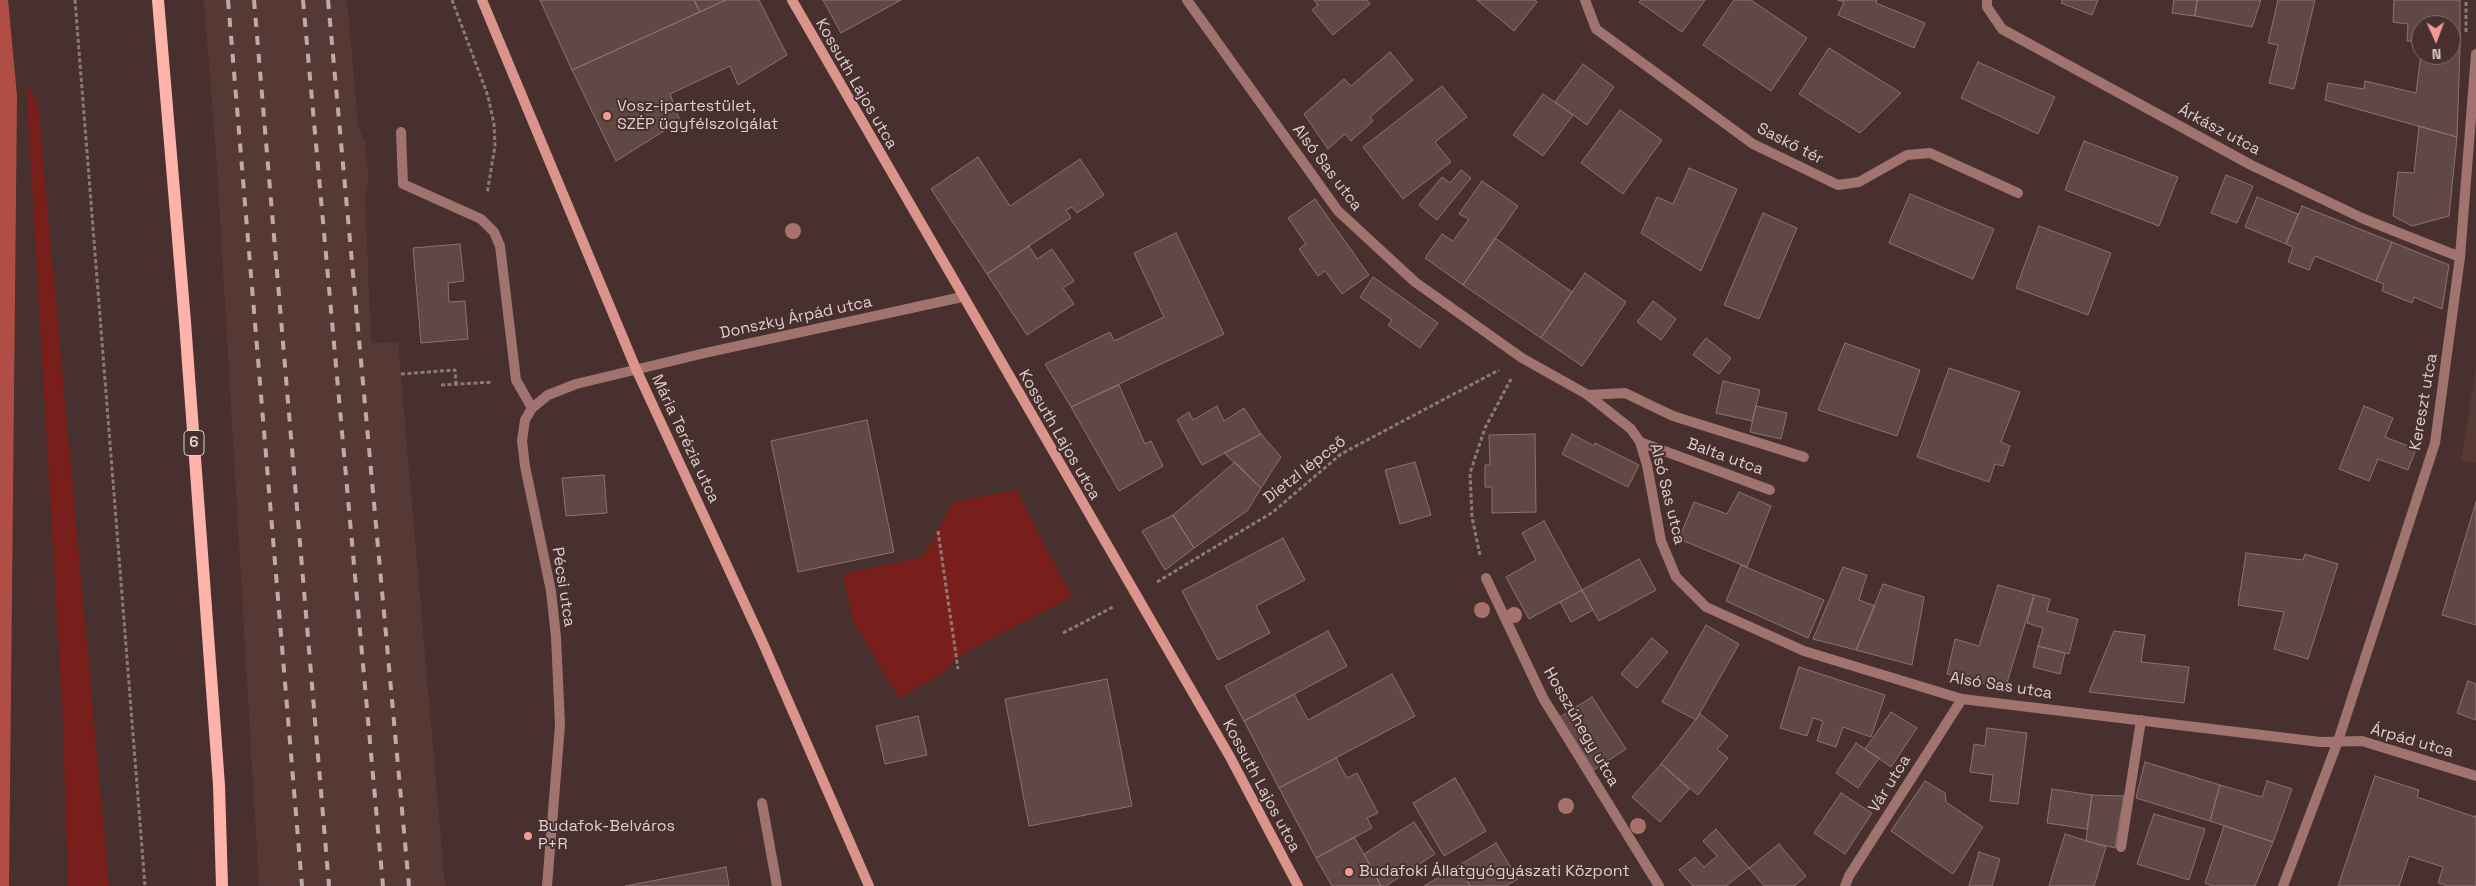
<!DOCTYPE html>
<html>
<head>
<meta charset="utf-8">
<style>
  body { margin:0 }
  #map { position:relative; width:2476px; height:886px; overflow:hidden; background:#47302e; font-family:"Space Grotesk",sans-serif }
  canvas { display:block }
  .north { position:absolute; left:2411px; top:15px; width:50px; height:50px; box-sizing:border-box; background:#47302e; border:1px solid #83706e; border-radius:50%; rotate:178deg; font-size:14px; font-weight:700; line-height:20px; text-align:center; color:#ded0ce }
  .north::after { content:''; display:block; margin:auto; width:18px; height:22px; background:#f59c92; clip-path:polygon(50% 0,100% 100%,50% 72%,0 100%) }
</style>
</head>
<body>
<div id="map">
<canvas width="2476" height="886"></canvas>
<div class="north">N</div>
</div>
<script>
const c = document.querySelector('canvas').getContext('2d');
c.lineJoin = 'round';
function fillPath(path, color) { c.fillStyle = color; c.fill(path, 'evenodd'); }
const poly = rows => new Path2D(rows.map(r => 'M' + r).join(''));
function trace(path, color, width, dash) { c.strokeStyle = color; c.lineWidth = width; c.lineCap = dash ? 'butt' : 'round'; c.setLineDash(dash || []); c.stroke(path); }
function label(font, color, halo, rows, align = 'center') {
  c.font = font + ' "Space Grotesk",sans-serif'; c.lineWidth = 4; c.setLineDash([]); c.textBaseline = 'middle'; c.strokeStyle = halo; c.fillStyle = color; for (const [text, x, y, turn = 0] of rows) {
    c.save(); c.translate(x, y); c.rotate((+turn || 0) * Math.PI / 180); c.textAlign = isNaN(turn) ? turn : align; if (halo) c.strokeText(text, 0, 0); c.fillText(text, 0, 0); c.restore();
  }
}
fillPath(poly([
  [204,0,347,0,358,124,365,144,369,178,365,196,371,343,398,342,445,886,259,886,217,167],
  [2476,367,2476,463,2461,461]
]), '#563935');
fillPath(poly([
  [26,82,38,104,109,886,68,886,62,703],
  [1016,490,1072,597,962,654,943,673,899,698,853,621,843,574,923,557,953,502]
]), '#781e1b');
fillPath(poly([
  [0,0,8,0,17,96,9,886,0,886]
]), '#b04e46');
const building = poly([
  [540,0,694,0,700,12,572,70,540,0],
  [694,0,726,0,700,12,694,0],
  [726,0,759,0,787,55,738,85,730,66,670,94,680,121,616,161,572,70,726,0],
  [823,0,901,0,841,33,823,0],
  [1314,0,1367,0,1370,4,1333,35,1312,10,1318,5,1314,0],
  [1477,0,1535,0,1537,2,1514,31,1477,0],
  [1641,0,1705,0,1682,32,1639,2,1641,0],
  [1734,0,1751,0,1807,38,1771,91,1703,45,1734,0],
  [1838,0,1877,0,1876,3,1925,23,1914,48,1838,15,1844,2,1838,0],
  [2062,0,2098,0,2092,15,2061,3,2062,0],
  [2174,0,2197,0,2195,16,2172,13,2174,0],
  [2197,0,2261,0,2252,27,2195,16,2197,0],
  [2278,0,2315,0,2294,89,2269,83,2278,45,2268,43,2278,0],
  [2394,0,2460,0,2460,47,2451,46,2451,25,2421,25,2421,42,2407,41,2408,24,2393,22,2394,0],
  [2451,46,2460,47,2457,137,2325,100,2328,83,2364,89,2365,81,2416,93,2421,54,2451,55,2451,46],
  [1829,48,1901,93,1860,133,1799,94,1829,48],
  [1390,52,1413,80,1370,117,1373,121,1351,141,1345,134,1328,149,1304,114,1344,79,1351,86,1390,52],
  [1978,62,2055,97,2038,134,1961,98,1978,62],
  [1583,64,1614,87,1587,125,1555,102,1583,64],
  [1442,86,1467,117,1435,142,1451,162,1403,199,1363,147,1442,86],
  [1543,94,1573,115,1543,156,1513,135,1543,94],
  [1620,110,1662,140,1623,194,1581,163,1620,110],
  [2419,126,2457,137,2449,216,2412,226,2393,216,2398,172,2414,173,2419,126],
  [2084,141,2178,177,2159,226,2065,190,2084,141],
  [978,157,1010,206,1080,159,1104,195,1077,213,1072,207,1066,210,1071,218,987,274,931,189,978,157],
  [1689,168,1737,189,1701,271,1641,233,1657,197,1673,204,1689,168],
  [1461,170,1471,178,1437,220,1419,205,1442,177,1450,183,1461,170],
  [2226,175,2253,186,2237,223,2211,213,2226,175],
  [1482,181,1518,206,1463,285,1425,258,1442,234,1453,241,1469,219,1459,214,1482,181],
  [1910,194,1994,229,1973,279,1889,243,1910,194],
  [2257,197,2298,214,2286,244,2245,227,2257,197],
  [1315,199,1369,275,1342,294,1325,271,1318,276,1299,249,1306,244,1288,218,1315,199],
  [2302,206,2392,242,2376,281,2315,256,2309,270,2288,262,2293,247,2286,244,2302,206],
  [1763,213,1797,228,1759,319,1724,305,1763,213],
  [2039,226,2111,253,2088,315,2016,288,2039,226],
  [1176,233,1224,334,1071,407,1045,364,1110,332,1114,341,1164,317,1134,253,1176,233],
  [1495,238,1572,292,1541,338,1463,285,1495,238],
  [2392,242,2449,265,2442,309,2414,297,2412,303,2382,291,2384,284,2376,281,2392,242],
  [460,244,464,281,448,283,449,302,465,301,468,339,421,343,413,248,460,244],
  [1029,246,1037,259,1052,249,1074,281,1063,288,1074,304,1027,335,987,274,1029,246],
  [1585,273,1626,302,1582,366,1541,338,1585,273],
  [1373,277,1438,323,1420,348,1388,325,1392,320,1360,297,1373,277],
  [1653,301,1676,319,1661,340,1637,322,1653,301],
  [1706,338,1731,358,1719,374,1693,355,1706,338],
  [1845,343,1920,370,1897,436,1818,410,1845,343],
  [1949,368,2020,392,2001,442,2010,446,2003,466,1995,464,1989,482,1917,457,1949,368],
  [1723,381,1760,390,1752,421,1716,413,1723,381],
  [1119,385,1145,444,1151,441,1163,466,1119,491,1071,407,1119,385],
  [1217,406,1224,421,1244,408,1261,434,1202,465,1177,420,1189,412,1193,420,1217,406],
  [1756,406,1787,413,1781,439,1750,432,1756,406],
  [2364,406,2393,418,2385,437,2416,449,2408,470,2378,459,2369,481,2339,469,2364,406],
  [867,420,894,552,798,572,771,441,867,420],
  [1261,434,1281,457,1261,488,1224,453,1261,434],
  [1535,434,1536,512,1492,513,1492,487,1485,487,1485,465,1490,465,1489,435,1535,434],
  [1572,434,1594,446,1595,443,1639,465,1628,487,1562,454,1572,434],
  [1235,462,1261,488,1248,510,1194,548,1173,515,1235,462],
  [1415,462,1431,515,1400,524,1385,470,1415,462],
  [604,475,607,513,566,516,562,478,604,475],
  [1739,492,1771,506,1747,567,1679,539,1694,502,1727,514,1739,492],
  [2476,502,2476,625,2442,615,2476,502],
  [1173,515,1194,548,1165,570,1142,531,1173,515],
  [1544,521,1582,590,1529,619,1506,577,1536,560,1522,533,1544,521],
  [1283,538,1305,580,1256,606,1270,633,1218,660,1182,591,1283,538],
  [2246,553,2303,560,2305,554,2338,564,2308,659,2274,649,2284,612,2238,605,2246,553],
  [1639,559,1656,590,1599,621,1582,590,1639,559],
  [1741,565,1824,600,1808,638,1726,601,1741,565],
  [1843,567,1867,575,1859,600,1875,606,1856,650,1813,639,1843,567],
  [1883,584,1924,597,1912,665,1856,650,1883,584],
  [1998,585,2034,595,2005,689,1947,674,1955,639,1979,646,1998,585],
  [1582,590,1593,610,1571,622,1560,602,1582,590],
  [2034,595,2050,599,2047,611,2078,619,2069,654,2038,646,2043,628,2027,623,2034,595],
  [1706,625,1739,644,1696,720,1662,702,1706,625],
  [1328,631,1347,666,1244,721,1225,686,1328,631],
  [2114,631,2145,635,2141,662,2189,667,2184,703,2089,692,2114,631],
  [1652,638,1668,652,1637,688,1621,674,1652,638],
  [2038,646,2065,653,2060,674,2033,667,2038,646],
  [1799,667,1885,695,1871,737,1843,727,1836,747,1817,741,1823,721,1813,718,1807,736,1780,728,1799,667],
  [1392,674,1415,716,1279,788,1244,721,1294,694,1308,720,1392,674],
  [1107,679,1132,806,1029,826,1005,699,1107,679],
  [2468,681,2476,684,2476,720,2457,713,2468,681],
  [1592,697,1626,749,1594,770,1560,717,1592,697],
  [1891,712,1917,728,1891,767,1865,749,1891,712],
  [1700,714,1728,736,1717,749,1728,758,1698,795,1661,764,1700,714],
  [918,716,927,755,885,764,876,726,918,716],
  [1987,728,2027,733,2018,804,1990,801,1993,775,1970,772,1974,744,1985,746,1987,728],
  [1856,743,1879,758,1858,788,1836,773,1856,743],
  [1336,758,1347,778,1357,773,1378,813,1367,818,1372,828,1316,858,1279,788,1336,758],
  [2145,762,2220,785,2210,821,2136,798,2145,762],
  [1661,764,1689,789,1660,822,1632,797,1661,764],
  [2375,776,2419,790,2417,797,2475,817,2476,815,2476,886,2448,886,2438,883,2443,867,2409,856,2399,886,2338,886,2375,776],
  [1455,778,1486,831,1444,856,1413,803,1455,778],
  [1925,781,1945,793,1946,802,1983,827,1953,874,1891,831,1925,781],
  [2267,781,2292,789,2273,842,2210,821,2220,785,2262,797,2267,781],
  [2052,789,2092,795,2087,829,2047,823,2052,789],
  [1841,793,1872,813,1845,854,1814,833,1841,793],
  [2092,795,2124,796,2115,848,2086,841,2092,795],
  [2154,814,2205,829,2189,880,2137,864,2154,814],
  [1414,822,1435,854,1386,886,1381,886,1364,854,1414,822],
  [2224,826,2273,842,2255,886,2212,886,2205,883,2224,826],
  [1716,829,1749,868,1726,886,1693,886,1679,870,1695,857,1704,867,1717,856,1703,841,1716,829],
  [2065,834,2106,847,2094,886,2049,886,2065,834],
  [1354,837,1364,854,1381,886,1332,886,1316,858,1354,837],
  [1496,843,1518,879,1506,886,1470,886,1458,866,1496,843],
  [1779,844,1806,876,1794,886,1764,886,1749,868,1779,844],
  [1979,852,2000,859,1992,886,1969,886,1979,852],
  [1458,866,1470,886,1424,886,1458,866],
  [726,867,729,886,625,886,726,867]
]);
fillPath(building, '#604845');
trace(building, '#8d7370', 1);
trace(poly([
  [75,0,145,886],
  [452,0,488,96,494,124,495,146,487,194],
  [2466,32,2466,0],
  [401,374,455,370,456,384],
  [441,385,493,382],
  [938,531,958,669],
  [1480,555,1472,517,1470,473,1485,428,1511,379],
  [1157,582,1273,512,1341,454,1499,370],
  [1063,633,1115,606]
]), '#8d7a78', 3, [4, 2.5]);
trace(poly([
  [401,132,403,184,481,219,494,232,500,246,516,380,532,408],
  [1588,395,1625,393,1673,416,1804,457],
  [1640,442,1770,490]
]), '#a0736e', 10);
trace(poly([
  [1187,0,1338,211,1415,282,1522,358,1588,395,1631,429,1640,442,1647,465,1661,541,1676,577,1706,607,1804,651,1962,699,2320,742,2362,741,2476,776],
  [1585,0,1596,29,1753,144,1838,185,1859,182,1907,155,1930,153,2018,193],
  [1987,0,1987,7,2002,29,2251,165,2364,219,2460,257],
  [1486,578,1543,698,1659,886],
  [762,803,777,886],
  [2121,847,2141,720],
  [547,886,560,725,556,637,551,591,525,466,522,441,525,420,532,408,548,395,576,384,705,353,962,297],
  [1845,886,1849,876,1962,699],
  [2283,886,2338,741,2435,443,2460,257,2476,54]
]), '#a0736e', 10);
trace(poly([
  [482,0,636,369,762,641,869,886],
  [792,0,1230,757,1298,886]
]), '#db948b', 10);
trace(poly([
  [158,0,185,322,219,785,222,886]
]), '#fdb3aa', 12);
trace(poly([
  [228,0,302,886],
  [254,0,329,886],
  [303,0,383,886],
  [328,0,409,886]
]), '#bbaba9', 4, [9, 9]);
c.fillStyle = '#a8716c';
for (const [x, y] of [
  [793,231],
  [1482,610],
  [1514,615],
  [1566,806],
  [1638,826]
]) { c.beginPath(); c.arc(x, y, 8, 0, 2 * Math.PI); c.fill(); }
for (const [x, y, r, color] of [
  [607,116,5,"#f59c92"],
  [528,836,5,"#f59c92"],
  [1349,872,5,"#f59c92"]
]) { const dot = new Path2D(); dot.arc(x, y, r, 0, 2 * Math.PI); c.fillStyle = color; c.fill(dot); trace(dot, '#47302e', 2); }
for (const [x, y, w] of [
  [194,443,20]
]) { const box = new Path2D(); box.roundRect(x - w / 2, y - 12.5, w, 25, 4); c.fillStyle = '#47302e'; c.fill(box); trace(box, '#ded0ce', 1); }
label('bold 15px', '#ded0ce', null, [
  ["6",194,443]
]);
label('16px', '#ded0ce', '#47302e', [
  ["Kossuth Lajos utca",856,84,60],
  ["Árkász utca",2219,130,28],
  ["Saskő tér",1790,144,27],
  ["Alsó Sas utca",1327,168,53],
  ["Donszky Árpád utca",796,318,-12],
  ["Kereszt utca",2424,402,-80],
  ["Kossuth Lajos utca",1059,435,60],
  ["Mária Terézia utca",685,439,65],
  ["Balta utca",1725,457,20],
  ["Dietzl lépcső",1305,470,-38],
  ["Alsó Sas utca",1667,494,76],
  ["Pécsi utca",563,587,81],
  ["Alsó Sas utca",2001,686,9],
  ["Hosszúhegy utca",1581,727,60],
  ["Árpád utca",2412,741,16],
  ["Vár utca",1890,784,-58],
  ["Kossuth Lajos utca",1261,786,62]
]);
label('16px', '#ded0ce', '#47302e', [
  ["Vosz-ipartestület,",617,107],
  ["SZÉP ügyfélszolgálat",617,125],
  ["Budafok-Belváros",538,827],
  ["P+R",538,845],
  ["Budafoki Állatgyógyászati Központ",1359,872]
], 'left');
</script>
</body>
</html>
